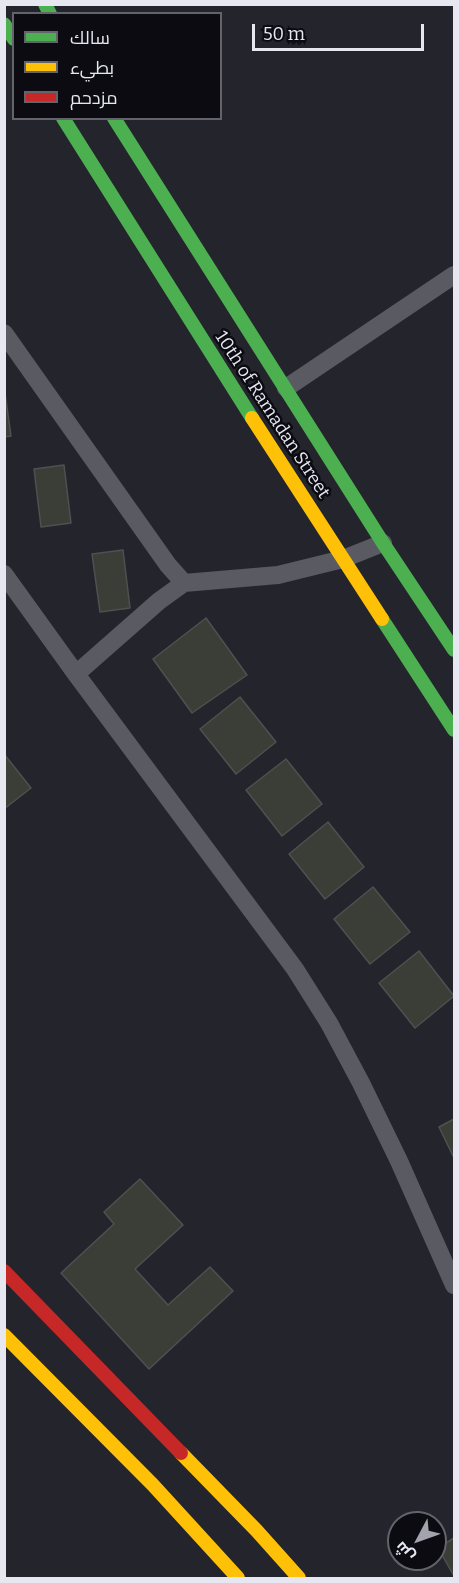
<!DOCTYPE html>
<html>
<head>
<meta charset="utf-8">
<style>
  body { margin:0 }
  #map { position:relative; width:459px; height:1583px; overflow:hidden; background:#24242c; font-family:Bitter,Cairo,serif }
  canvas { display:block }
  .frame { position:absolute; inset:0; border:6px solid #e7e7f2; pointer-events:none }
  .legend { position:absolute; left:12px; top:12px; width:210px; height:108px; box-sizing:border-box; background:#0b0b11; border:2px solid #63636b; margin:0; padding:8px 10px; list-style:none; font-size:18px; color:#e7e7f2 }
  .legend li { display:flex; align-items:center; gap:12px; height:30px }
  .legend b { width:30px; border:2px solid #63636b }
  .north { position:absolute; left:387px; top:1511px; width:60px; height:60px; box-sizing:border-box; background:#0b0b11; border:2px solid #63636b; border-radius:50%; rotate:229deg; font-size:16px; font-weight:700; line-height:24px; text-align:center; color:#e7e7f2 }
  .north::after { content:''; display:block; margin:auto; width:21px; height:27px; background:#a3a3ad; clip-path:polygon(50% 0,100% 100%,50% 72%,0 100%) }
  .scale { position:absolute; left:252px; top:24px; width:172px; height:27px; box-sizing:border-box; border:3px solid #e7e7f2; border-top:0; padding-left:8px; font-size:18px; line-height:21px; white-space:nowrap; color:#e7e7f2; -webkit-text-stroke:4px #0b0b11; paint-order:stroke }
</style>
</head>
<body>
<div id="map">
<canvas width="459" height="1583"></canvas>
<div class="frame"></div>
<ul class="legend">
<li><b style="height:8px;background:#4caf50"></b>سالك</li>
<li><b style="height:8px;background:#ffc107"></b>بطيء</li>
<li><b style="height:8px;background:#c62828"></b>مزدحم</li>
</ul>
<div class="north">ش</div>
<div class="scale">50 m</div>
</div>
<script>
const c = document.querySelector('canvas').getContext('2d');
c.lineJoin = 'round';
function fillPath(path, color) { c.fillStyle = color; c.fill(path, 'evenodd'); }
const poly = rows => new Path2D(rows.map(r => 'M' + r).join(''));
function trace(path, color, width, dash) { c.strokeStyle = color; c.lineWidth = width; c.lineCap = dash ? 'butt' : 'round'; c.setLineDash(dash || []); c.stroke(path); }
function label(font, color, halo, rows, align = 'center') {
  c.font = font + ' Bitter,serif'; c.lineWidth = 5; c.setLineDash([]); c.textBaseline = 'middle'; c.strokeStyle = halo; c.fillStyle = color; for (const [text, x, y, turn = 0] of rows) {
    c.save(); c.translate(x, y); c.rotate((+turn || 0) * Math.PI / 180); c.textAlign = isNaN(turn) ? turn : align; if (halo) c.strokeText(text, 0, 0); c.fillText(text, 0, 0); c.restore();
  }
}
const building = poly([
  [4,386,11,436,4,437,4,386],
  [64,465,71,523,41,527,34,469,64,465],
  [123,550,130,608,100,612,92,554,123,550],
  [206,618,247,675,192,713,153,659,206,618],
  [240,697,276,742,236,774,200,729,240,697],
  [4,754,31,788,4,809,4,754],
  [286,759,322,804,282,836,246,790,286,759],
  [328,822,364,867,325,899,289,854,328,822],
  [373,887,410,932,370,964,334,919,373,887],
  [419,951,454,996,415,1028,379,983,419,951],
  [454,1119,454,1158,439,1127,454,1119],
  [140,1179,183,1225,135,1269,168,1305,210,1267,233,1291,149,1369,61,1273,114,1224,104,1212,140,1179],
  [454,1538,454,1576,438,1548,454,1538]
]);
fillPath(building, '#3b3e37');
trace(building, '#4f5050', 1.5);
trace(poly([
  [4,333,168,565,184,583],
  [286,388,454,275],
  [4,574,76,674,295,969,329,1023,361,1083,399,1161,454,1285],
  [76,674,159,601,184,583,278,575,343,559,383,543]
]), '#5a5a62', 18);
trace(poly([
  [45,4,50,14],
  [4,24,14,39],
  [63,118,252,418],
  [114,118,383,543,454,650],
  [382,619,454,730]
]), '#4caf50', 14);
trace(poly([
  [252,418,382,619],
  [4,1335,153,1485,238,1578],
  [181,1453,257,1531,299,1578]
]), '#ffc107', 14);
trace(poly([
  [4,1271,181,1453]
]), '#c62828', 14);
label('18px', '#e7e7f2', '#0b0b11', [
  ["10th of Ramadan Street",272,415,57]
]);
</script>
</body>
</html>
